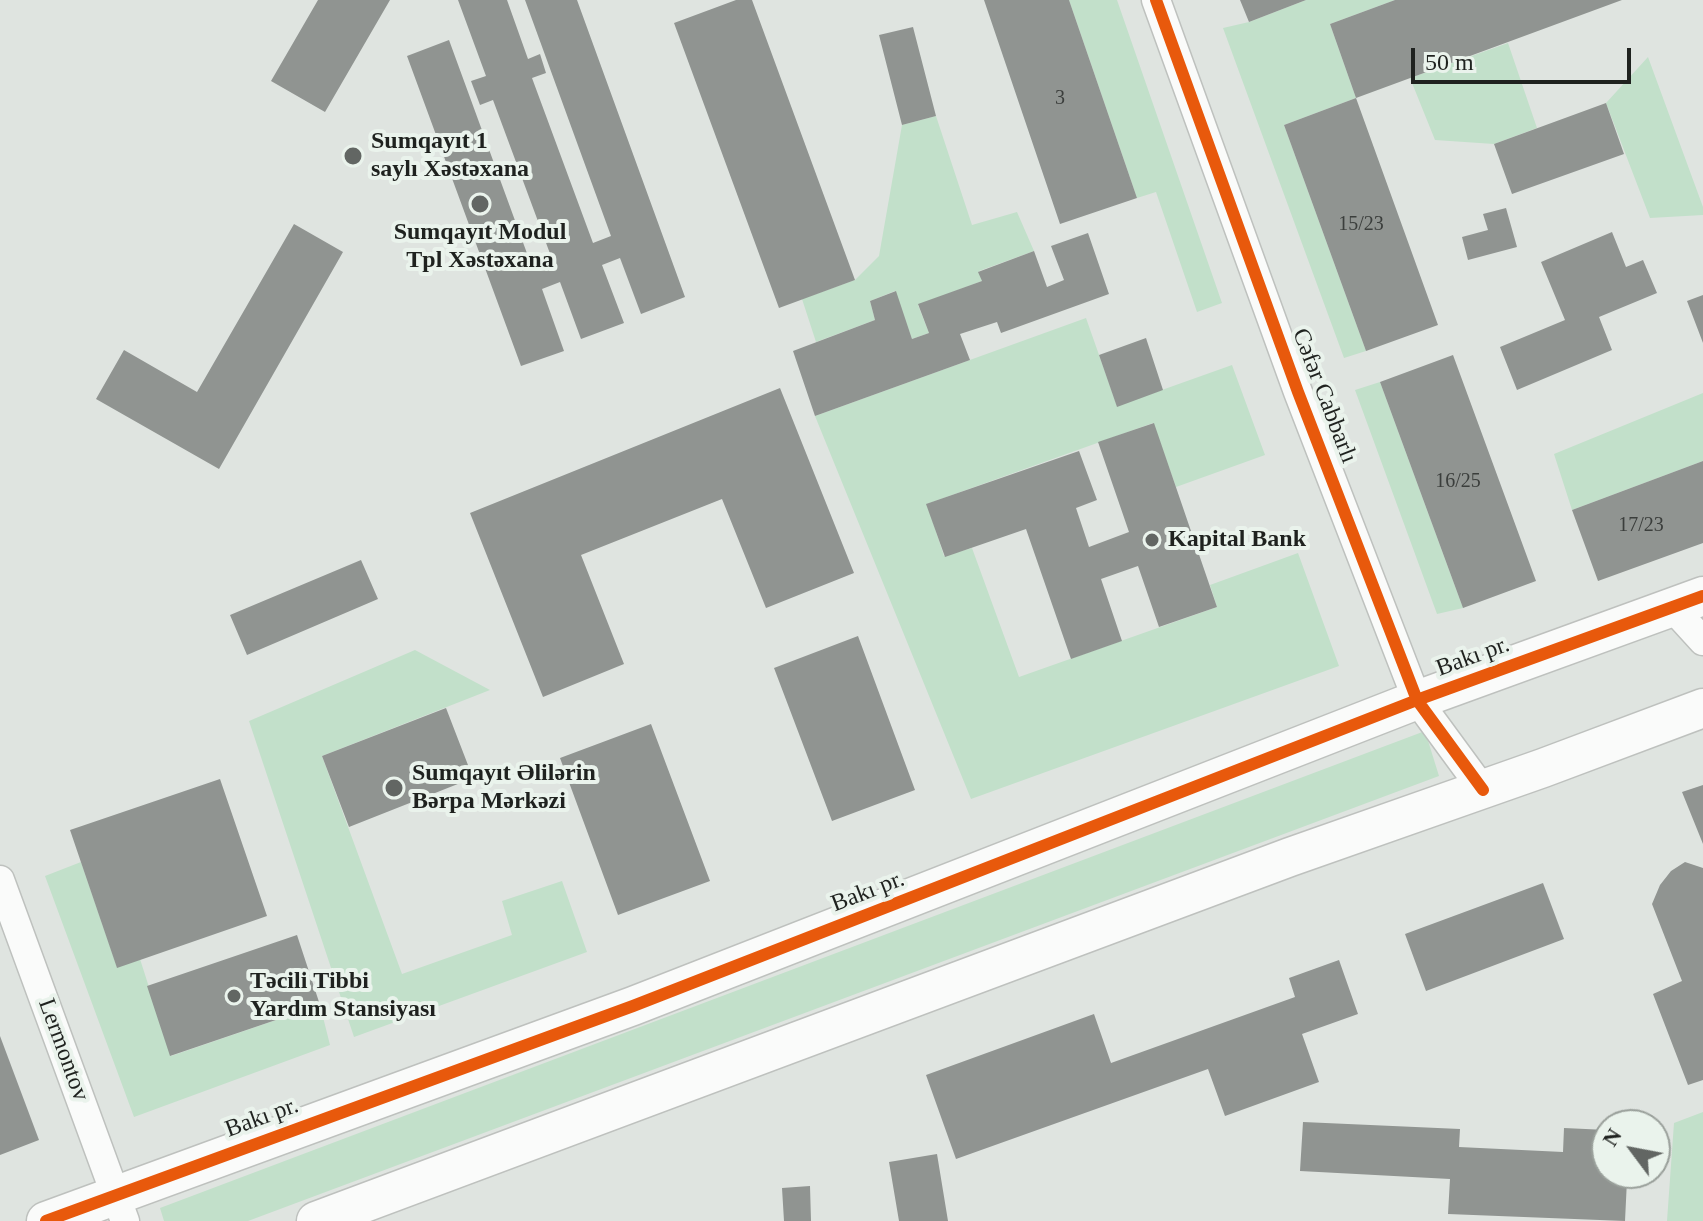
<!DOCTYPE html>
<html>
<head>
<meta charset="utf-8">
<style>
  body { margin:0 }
  #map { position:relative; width:1703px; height:1221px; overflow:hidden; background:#dfe4e0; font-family:Georgia,serif }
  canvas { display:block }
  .north { position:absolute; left:1591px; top:1109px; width:80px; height:80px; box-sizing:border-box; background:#eaf3ec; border:2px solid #999f9a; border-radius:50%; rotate:302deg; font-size:22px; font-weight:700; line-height:32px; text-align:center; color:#1f221f }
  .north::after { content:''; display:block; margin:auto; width:28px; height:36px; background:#626663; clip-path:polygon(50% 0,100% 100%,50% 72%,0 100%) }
  .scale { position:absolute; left:1411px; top:48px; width:220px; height:36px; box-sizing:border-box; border:4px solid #1f221f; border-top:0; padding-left:10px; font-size:24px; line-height:28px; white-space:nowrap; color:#1f221f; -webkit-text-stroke:6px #eaf3ec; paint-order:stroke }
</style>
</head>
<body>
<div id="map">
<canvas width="1703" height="1221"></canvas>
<div class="north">N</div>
<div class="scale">50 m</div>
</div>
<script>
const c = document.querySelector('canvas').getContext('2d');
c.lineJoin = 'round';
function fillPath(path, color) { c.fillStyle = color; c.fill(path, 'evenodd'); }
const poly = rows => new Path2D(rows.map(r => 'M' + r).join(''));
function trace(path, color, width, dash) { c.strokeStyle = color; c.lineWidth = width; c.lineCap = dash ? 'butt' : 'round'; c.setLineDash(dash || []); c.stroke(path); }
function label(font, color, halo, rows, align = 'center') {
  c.font = font + ' Georgia,serif'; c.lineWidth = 8; c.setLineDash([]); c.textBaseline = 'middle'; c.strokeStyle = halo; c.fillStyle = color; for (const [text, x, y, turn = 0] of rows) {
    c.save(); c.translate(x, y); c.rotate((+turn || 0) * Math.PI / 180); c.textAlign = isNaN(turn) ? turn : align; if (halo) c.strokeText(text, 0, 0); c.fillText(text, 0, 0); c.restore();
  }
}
fillPath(poly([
  [1069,0,1117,0,1222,303,1197,312,1156,192,1137,198],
  [1306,0,1395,0,1330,24,1356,98,1284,125,1366,351,1344,358,1223,28,1249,22],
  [1508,43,1537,128,1494,144,1435,140,1410,78],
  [1648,57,1703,207,1703,215,1650,218,1606,103],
  [936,116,972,225,1017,212,1034,251,979,271,982,281,918,305,929,333,912,339,895,291,870,301,875,320,816,342,802,299,855,280,879,256,902,125],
  [1086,318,1117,406,1232,365,1265,455,1176,487,1153,423,927,504,944,556,972,548,1019,677,1217,607,1210,585,1298,553,1339,666,971,799,815,416],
  [1380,382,1463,608,1437,614,1355,390],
  [1703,393,1703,461,1572,510,1554,454],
  [415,650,490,690,322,756,402,974,512,935,502,901,562,881,587,952,354,1037,249,721],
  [1425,731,1439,776,248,1221,164,1221,160,1208],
  [81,862,117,967,140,959,171,1056,320,1005,330,1045,134,1117,45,876],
  [1703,1112,1703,1221,1667,1221,1674,1123]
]), '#c2e0ca');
fillPath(poly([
  [318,0,390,0,325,112,271,81],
  [458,0,507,0,528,59,540,54,546,73,532,78,593,243,611,236,525,0,577,0,685,297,641,314,620,258,602,265,624,323,581,339,560,282,542,289,564,351,521,366,407,56,449,40,532,267,552,259,493,100,480,105,471,81,486,76],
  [736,0,752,0,855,280,779,308,674,23],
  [984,0,1069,0,1137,198,1060,224],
  [1240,0,1306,0,1249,22],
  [1395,0,1622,0,1356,98,1330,24],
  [913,27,936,116,902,125,879,35],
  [1356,98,1438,325,1366,351,1284,125],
  [1606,103,1624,154,1512,194,1494,144],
  [1506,208,1517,247,1468,260,1462,237,1488,230,1483,214],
  [294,224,343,252,219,469,96,399,124,350,197,392],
  [1612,232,1626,267,1643,260,1657,293,1599,317,1612,350,1517,390,1500,347,1565,320,1541,262],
  [1088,233,1109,294,1001,333,997,322,960,334,970,360,815,416,793,351,875,320,870,301,896,291,912,339,929,333,918,304,982,281,978,272,1034,251,1047,287,1064,280,1051,246],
  [1703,295,1703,343,1687,301],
  [1146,338,1163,390,1117,407,1099,355],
  [1453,355,1536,581,1463,608,1380,382],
  [780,388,854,573,766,608,722,499,581,555,624,664,543,697,470,513],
  [1154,423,1217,607,1159,627,1138,566,1101,579,1122,641,1071,659,1026,529,945,557,926,504,1079,451,1097,500,1076,508,1089,547,1129,532,1098,442],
  [1703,461,1703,543,1598,581,1572,510],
  [361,560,378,599,247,655,230,615],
  [858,636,915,790,832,821,774,668],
  [446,708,473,778,349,827,322,756],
  [651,724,710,881,618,915,560,758],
  [220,779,267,916,117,968,70,830],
  [1703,785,1703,844,1682,792],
  [1685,862,1703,868,1703,1080,1688,1085,1653,994,1682,981,1652,904,1660,885,1671,871],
  [1543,883,1564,939,1426,991,1405,934],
  [297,935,320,1005,170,1056,147,986],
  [1339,960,1358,1014,1302,1034,1319,1082,1225,1116,1208,1069,956,1159,926,1075,1094,1014,1111,1063,1295,997,1289,978],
  [0,1036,39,1140,0,1155],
  [1303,1122,1460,1129,1459,1147,1563,1152,1564,1128,1607,1130,1605,1179,1627,1180,1625,1221,1448,1214,1450,1179,1300,1171],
  [937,1154,948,1221,899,1221,889,1162],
  [810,1186,811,1221,784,1221,782,1188]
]), '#909491');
const street = poly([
  [1156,0,1298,392,1417,700,1483,790],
  [1672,607,1703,641],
  [0,880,125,1221]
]);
const secondary = poly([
  [46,1221,633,1006,1417,700,1703,596],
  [316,1221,1290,857,1543,768,1703,708]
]);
trace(street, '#bec1be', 31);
trace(secondary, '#bec1be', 41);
trace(street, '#fafbfa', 28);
trace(secondary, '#fafbfa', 38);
trace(poly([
  [1156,0,1298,392,1417,700,1483,790],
  [46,1221,633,1006,1417,700,1703,596]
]), '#e8590c', 12);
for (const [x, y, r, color] of [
  [353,156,10,"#626663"],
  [480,204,10,"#626663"],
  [1152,540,8,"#626663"],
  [394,788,10,"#626663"],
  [234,996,8,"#626663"]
]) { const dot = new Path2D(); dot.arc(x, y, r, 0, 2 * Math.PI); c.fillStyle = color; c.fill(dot); trace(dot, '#eaf3ec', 3); }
label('20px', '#3b3e3c', null, [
  ["3",1060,99],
  ["15/23",1361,225],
  ["16/25",1458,482],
  ["17/23",1641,526]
]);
label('bold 24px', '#1f221f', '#eaf3ec', [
  ["Sumqayıt 1",371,142],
  ["saylı Xəstəxana",371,170],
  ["Sumqayıt Modul",480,233,"center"],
  ["Tpl Xəstəxana",480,261,"center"],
  ["Kapital Bank",1168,540],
  ["Sumqayıt Əlilərin",412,774],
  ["Bərpa Mərkəzi",412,802],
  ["Təcili Tibbi",250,982],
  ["Yardım Stansiyası",250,1010]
], 'left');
label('24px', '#1f221f', '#eaf3ec', [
  ["Cəfər Cabbarlı",1324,396,69],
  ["Bakı pr.",1473,657,-20],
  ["Bakı pr.",868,892,-21],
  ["Lermontov",63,1050,70],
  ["Bakı pr.",262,1118,-20]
]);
</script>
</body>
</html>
